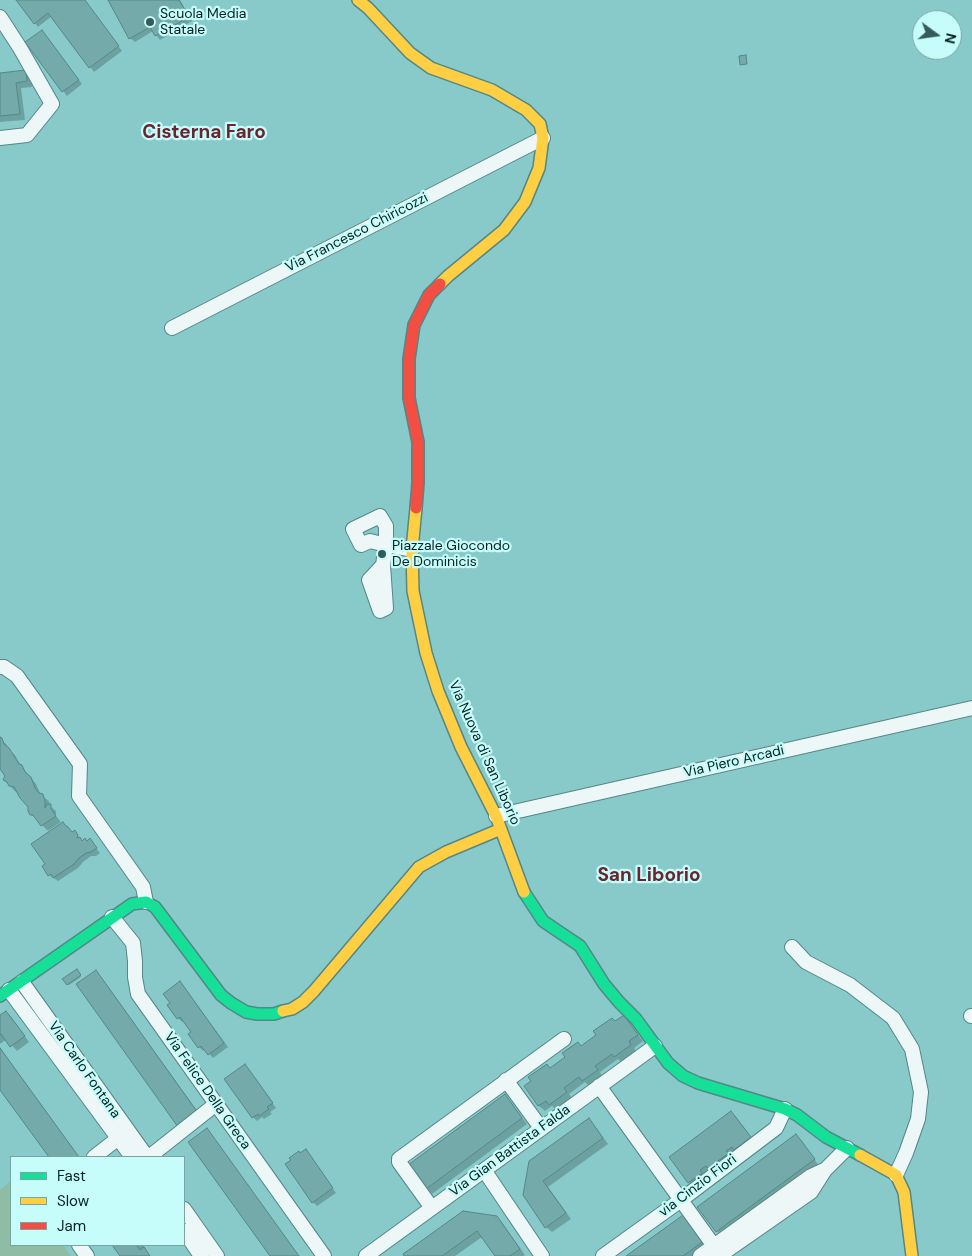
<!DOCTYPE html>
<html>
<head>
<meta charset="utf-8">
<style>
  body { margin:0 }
  #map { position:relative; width:972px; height:1256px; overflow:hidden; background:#88cac9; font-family:"DM Sans",sans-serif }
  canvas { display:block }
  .legend { position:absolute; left:10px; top:1156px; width:175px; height:90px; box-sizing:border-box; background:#c6fcfa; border:1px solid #79a4a3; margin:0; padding:6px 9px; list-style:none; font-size:15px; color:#052020 }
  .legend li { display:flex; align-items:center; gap:10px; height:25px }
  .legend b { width:25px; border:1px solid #79a4a3 }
  .north { position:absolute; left:912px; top:10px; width:50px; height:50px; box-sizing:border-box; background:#c6fcfa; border:1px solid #79a4a3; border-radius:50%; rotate:104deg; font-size:14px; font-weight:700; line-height:20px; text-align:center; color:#052020 }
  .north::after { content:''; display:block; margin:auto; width:18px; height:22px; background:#335c5b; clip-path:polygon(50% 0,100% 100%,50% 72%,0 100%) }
</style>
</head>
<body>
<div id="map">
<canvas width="972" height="1256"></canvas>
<ul class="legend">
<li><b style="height:6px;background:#16e098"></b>Fast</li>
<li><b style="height:6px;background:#ffcf43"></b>Slow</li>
<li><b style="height:6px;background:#f24e42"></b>Jam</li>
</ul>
<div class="north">N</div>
</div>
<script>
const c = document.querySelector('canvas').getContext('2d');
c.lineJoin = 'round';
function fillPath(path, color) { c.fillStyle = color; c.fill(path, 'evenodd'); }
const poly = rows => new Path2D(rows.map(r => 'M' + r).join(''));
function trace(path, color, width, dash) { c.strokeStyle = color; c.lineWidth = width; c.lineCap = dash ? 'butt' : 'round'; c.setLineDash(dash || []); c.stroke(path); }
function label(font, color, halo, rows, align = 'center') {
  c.font = font + ' "DM Sans",sans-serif'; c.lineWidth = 4.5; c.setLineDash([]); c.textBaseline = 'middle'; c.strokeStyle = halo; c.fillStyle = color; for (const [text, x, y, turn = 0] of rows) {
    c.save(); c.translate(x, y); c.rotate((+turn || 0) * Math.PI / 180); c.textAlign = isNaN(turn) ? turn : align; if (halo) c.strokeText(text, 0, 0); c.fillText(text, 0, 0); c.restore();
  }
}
fillPath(poly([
  [11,1181,11,1245,63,1245,71,1256,0,1256,0,1190]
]), '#8fbca4');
fillPath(poly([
  [18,0,84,0,122,51,94,72,52,16,38,27],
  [109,0,180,0,192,21,160,40,153,31,135,42,130,38],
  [42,31,82,84,67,96,27,43],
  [26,71,31,77,32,87,21,88,25,120,0,122,0,74],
  [0,738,7,745,8,749,15,755,21,766,36,784,41,795,49,801,50,806,56,811,56,816,61,822,48,831,31,814,30,807,18,792,16,792,4,780,6,776,0,768],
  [74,832,83,842,87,842,90,840,100,853,96,856,91,856,83,862,78,868,58,881,49,875],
  [76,970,81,977,69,985,64,979],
  [95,971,101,977,203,1119,185,1132],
  [184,987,228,1047,213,1058,205,1049,203,1051,199,1047,193,1032,184,1020,182,1022,178,1018],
  [6,1012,12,1018,29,1042,17,1051,7,1039,0,1044,0,1017],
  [624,1016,643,1041,634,1048,636,1051,621,1062,618,1059,600,1072,602,1076,589,1086,585,1082,569,1094,572,1098,555,1109,552,1106,545,1111,539,1106,526,1086],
  [0,1048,79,1157,50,1157,0,1088],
  [249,1070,276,1108,270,1112,272,1114,264,1119,262,1117,257,1121,253,1117],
  [510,1101,527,1124,432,1194,427,1188],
  [731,1112,737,1118,755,1143,695,1188,689,1182,671,1158],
  [589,1120,594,1125,608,1144,548,1187,571,1219,552,1232,546,1227,524,1195],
  [796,1136,802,1141,819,1166,722,1237,717,1231],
  [310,1155,336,1193,317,1206,313,1202],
  [686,1215,710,1246,696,1256,629,1256],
  [497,1218,503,1224,525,1255,523,1256,496,1256,482,1237,455,1256,406,1256],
  [113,1245,143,1245,146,1249,145,1250,150,1256,121,1256]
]), '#0003');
const building = poly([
  [16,0,85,0,119,46,89,68,48,13,34,24,16,0],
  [108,0,179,0,189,17,155,36,150,27,129,39,108,0],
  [42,30,79,80,62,92,25,42,42,30],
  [746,55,747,64,740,65,739,56,746,55],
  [26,70,27,81,16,83,20,114,0,116,0,73,26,70],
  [0,737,2,738,4,744,9,748,19,764,22,765,25,772,31,777,35,788,39,793,43,794,45,801,45,808,47,804,51,804,51,809,56,816,41,826,33,815,30,815,28,811,28,807,20,798,14,787,9,786,7,782,3,780,5,776,0,769,0,737],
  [63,822,65,825,68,827,72,832,75,830,78,835,77,838,80,837,82,841,85,838,87,841,90,838,97,848,91,852,86,853,79,858,74,864,53,878,51,874,48,876,42,866,45,864,31,844,63,822],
  [77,969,81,975,67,985,62,979,77,969],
  [96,970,198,1113,178,1127,76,984,96,970],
  [180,981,224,1043,208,1055,201,1046,198,1048,188,1034,191,1032,180,1017,177,1019,167,1005,170,1003,163,994,180,981],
  [6,1011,25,1036,10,1047,1,1034,0,1035,0,1015,6,1011],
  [624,1015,638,1035,629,1041,631,1045,614,1057,612,1054,595,1066,598,1070,582,1081,579,1077,564,1088,567,1092,549,1105,546,1101,538,1106,524,1086,531,1081,528,1077,547,1064,550,1068,565,1057,562,1053,578,1042,581,1046,596,1035,593,1031,612,1018,615,1021,624,1015],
  [0,1048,79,1157,49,1157,0,1090,0,1048],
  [245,1064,273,1103,267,1107,269,1109,259,1116,258,1114,252,1118,224,1079,245,1064],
  [505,1094,522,1118,426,1189,408,1165,505,1094],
  [731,1111,751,1137,734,1150,732,1147,726,1151,729,1153,708,1168,706,1166,700,1170,702,1173,688,1183,669,1157,731,1111],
  [589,1118,603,1138,543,1181,566,1213,545,1228,523,1195,529,1161,589,1118],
  [207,1128,299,1256,270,1256,188,1142,207,1128],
  [796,1134,815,1159,716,1232,697,1207,796,1134],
  [306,1149,333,1188,312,1203,285,1164,291,1160,289,1158,299,1151,300,1153,306,1149],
  [463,1211,497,1216,520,1249,510,1256,495,1256,477,1231,442,1256,404,1256,403,1254,463,1211],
  [686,1213,705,1240,683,1256,626,1256,686,1213],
  [112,1245,139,1245,137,1246,140,1250,144,1247,150,1256,120,1256,112,1245]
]);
fillPath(building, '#74aaaa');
trace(building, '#548888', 1);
const street = poly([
  [0,17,20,48,52,104,27,135,0,138],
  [172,328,543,138],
  [383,565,369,580,380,611,386,608,383,565,386,545,386,526,380,516,353,529,361,545,370,541,386,545,412,550],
  [0,667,4,667,17,676,80,764,79,796,143,887,146,902],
  [496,816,972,708],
  [112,917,133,943,135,961,135,977,138,994,324,1256],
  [792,947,806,962,850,985,893,1018,912,1049,921,1092,918,1119,906,1153,896,1175],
  [22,982,147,1157],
  [9,990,132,1157],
  [971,1016,972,1016],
  [506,1080,541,1128],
  [599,1086,714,1246],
  [94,1157,125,1133],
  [149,1157,216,1104],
  [484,1170,542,1256],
  [432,1208,399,1162,399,1159,564,1039],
  [184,1209,217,1256],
  [184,1231,201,1256],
  [79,1245,87,1256],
  [366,1256,655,1046],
  [603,1256,681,1200,776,1128,785,1109],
  [700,1256,811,1176,824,1170],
  [719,1256,811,1192,825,1170,847,1148]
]);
const fast = poly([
  [524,892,543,921,580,946,604,984,619,1002,636,1019,668,1063,683,1076,698,1083,785,1109,797,1115,826,1137,860,1155],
  [0,996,132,904,146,902,155,907,221,995,231,1003,246,1012,257,1014,274,1014,283,1011]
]);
const slow = poly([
  [358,0,368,8,410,53,431,68,492,90,526,110,540,124,543,138,539,168,525,202,504,230,448,276,440,284],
  [416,508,412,550,413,591,426,653,438,691,461,747,496,816,524,892],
  [283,1011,292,1009,303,1002,314,991,419,867,446,852,501,829],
  [860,1155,896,1175,904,1192,912,1256]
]);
const jam = poly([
  [416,508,418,483,418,442,409,398,409,359,414,325,429,295,440,284]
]);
trace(street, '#548786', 16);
trace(fast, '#548786', 14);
trace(slow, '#548786', 14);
trace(jam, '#548786', 14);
trace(street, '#edf7f7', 14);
trace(fast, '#16e098', 11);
trace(slow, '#ffcf43', 11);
trace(jam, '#f24e42', 11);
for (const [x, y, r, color] of [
  [150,22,5,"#335c5b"],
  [382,554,5,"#335c5b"]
]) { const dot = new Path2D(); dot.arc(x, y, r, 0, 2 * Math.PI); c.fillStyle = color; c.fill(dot); trace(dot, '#c6fcfa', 2); }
label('14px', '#052020', '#c6fcfa', [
  ["Scuola Media",160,14],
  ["Statale",160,30],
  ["Piazzale Giocondo",392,546],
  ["De Dominicis",392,562]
], 'left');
label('14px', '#052020', '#c6fcfa', [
  ["Via Francesco Chiricozzi",357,233,-27],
  ["Via Nuova di San Liborio",484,753,66],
  ["Via Piero Arcadi",734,762,-13],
  ["Via Carlo Fontana",84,1070,55],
  ["Via Felice Della Greca",207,1091,55],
  ["Via Gian Battista Falda",510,1151,-36],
  ["via Cinzio Fiori",698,1186,-37]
]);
label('bold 19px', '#6b252f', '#c6fcfa', [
  ["Cisterna Faro",204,133],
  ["San Liborio",649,876]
]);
</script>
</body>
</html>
